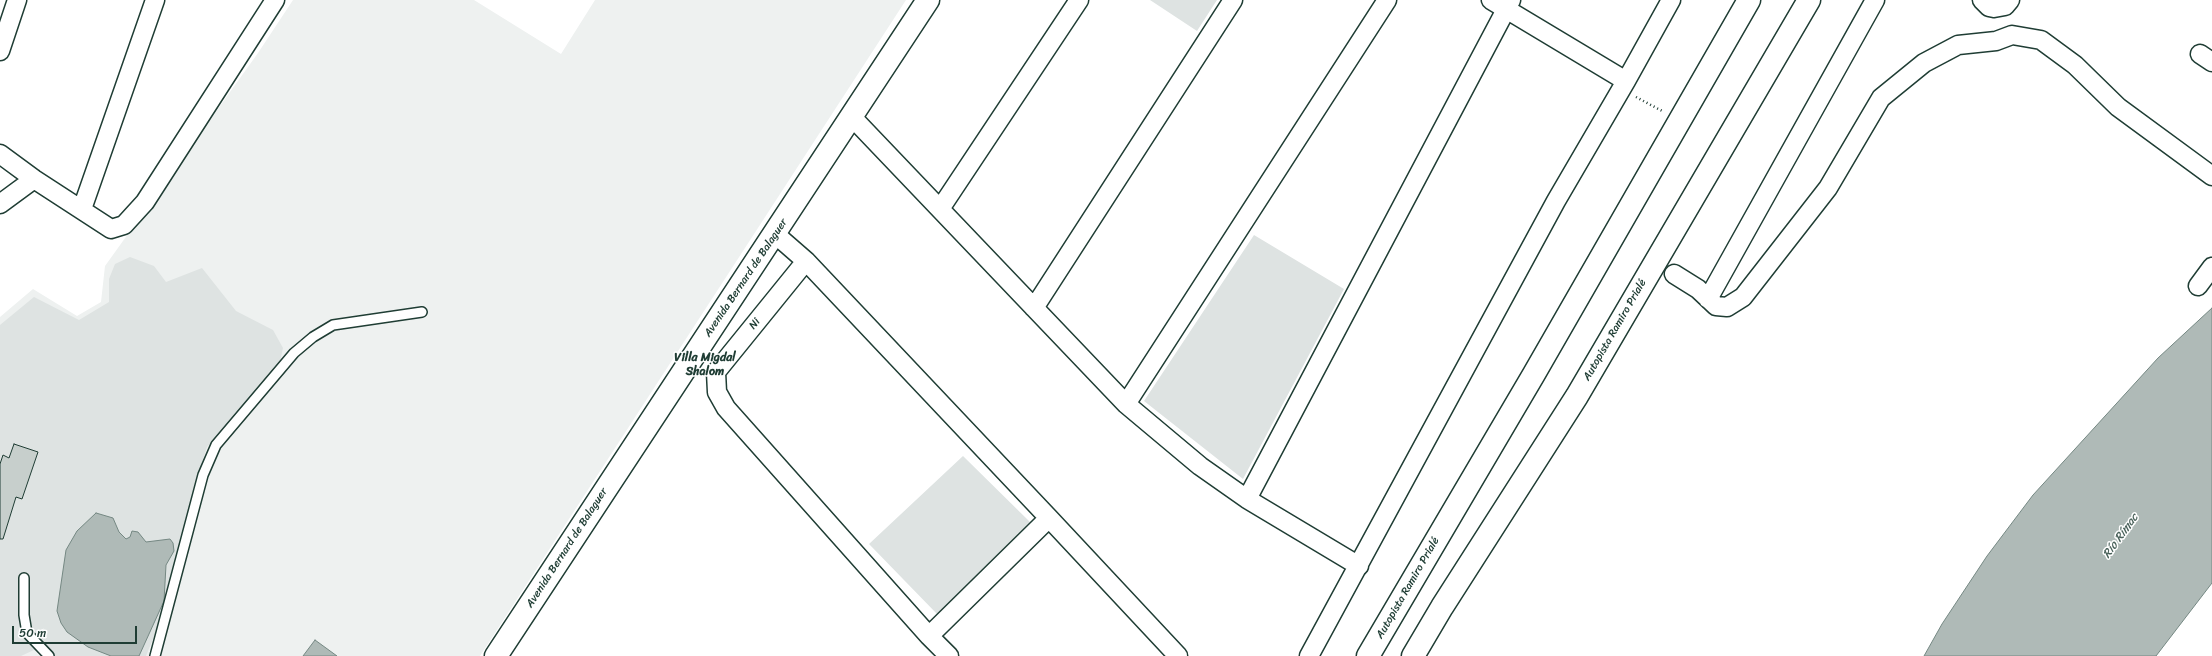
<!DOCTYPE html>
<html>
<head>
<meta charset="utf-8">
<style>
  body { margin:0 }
  #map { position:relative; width:2212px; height:656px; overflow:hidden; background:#fff; font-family:Sriracha,sans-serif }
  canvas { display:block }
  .scale { position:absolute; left:12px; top:626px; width:125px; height:18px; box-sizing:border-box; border:2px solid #1f3d34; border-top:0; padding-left:5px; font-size:12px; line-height:14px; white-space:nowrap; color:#1f3d34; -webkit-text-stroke:3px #fff; paint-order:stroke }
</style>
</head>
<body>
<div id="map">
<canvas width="2212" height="656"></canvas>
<div class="scale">50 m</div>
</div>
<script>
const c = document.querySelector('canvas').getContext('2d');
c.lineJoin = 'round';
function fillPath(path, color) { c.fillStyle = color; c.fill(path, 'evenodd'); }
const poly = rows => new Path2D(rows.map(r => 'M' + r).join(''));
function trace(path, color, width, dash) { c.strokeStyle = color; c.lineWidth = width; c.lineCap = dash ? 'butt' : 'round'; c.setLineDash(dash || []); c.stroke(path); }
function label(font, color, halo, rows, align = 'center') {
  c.font = font + ' Sriracha,sans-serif'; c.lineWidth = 3; c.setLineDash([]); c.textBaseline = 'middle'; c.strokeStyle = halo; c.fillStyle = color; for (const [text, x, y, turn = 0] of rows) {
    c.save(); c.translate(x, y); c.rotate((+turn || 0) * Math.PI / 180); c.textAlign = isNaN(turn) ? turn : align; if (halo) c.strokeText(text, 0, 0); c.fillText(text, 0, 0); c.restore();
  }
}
fillPath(poly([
  [293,0,474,0,561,54,595,0,906,0,480,656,0,656,0,317,33,289,77,316,101,302,105,266,258,53]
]), '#eef1f0');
fillPath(poly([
  [1150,0,1217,0,1197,31],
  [1254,235,1344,289,1243,479,1144,401],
  [130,257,154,266,166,282,202,268,236,311,273,330,283,348,280,362,207,447,194,487,161,619,146,656,43,656,34,650,21,656,0,656,0,325,34,297,79,320,109,302,109,279,115,264],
  [963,456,1030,522,937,614,869,544]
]), '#dee3e2');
const water = poly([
  [2212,308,2212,583,2156,656,1924,656,1942,624,1987,556,2033,495,2158,358,2212,308],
  [96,513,113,518,119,532,126,539,130,537,132,531,138,532,146,542,170,539,173,543,174,551,166,565,164,601,139,656,111,656,88,647,67,632,61,623,57,611,66,550,77,531,96,513],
  [315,640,337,656,303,656,315,640]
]);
fillPath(water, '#afbab7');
trace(water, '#758883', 1);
const building = poly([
  [14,444,38,452,22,499,16,497,3,539,0,539,0,464,3,455,9,458,14,444]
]);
fillPath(building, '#c7cfcc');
trace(building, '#1f3d34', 1);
const lane = poly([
  [24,578,24,615,27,633,49,656],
  [155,656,203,475,216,445,294,353,313,337,333,325,422,312]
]);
const street = poly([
  [1491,0,1626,81],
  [1982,0,1989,7,1994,8,2005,6,2010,0],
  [0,51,17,0],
  [2200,54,2212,62],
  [852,117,1126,404,1200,466,1247,499,1359,566],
  [0,154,34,179,111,229,124,225,145,202,275,0],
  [0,204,34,179],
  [82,209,155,0],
  [940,209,1079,0],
  [775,234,806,261,1049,518,1178,656],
  [806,261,716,372,717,392,726,408,929,636,949,656],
  [1674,274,1698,289,1716,306,1727,307,1743,297,1828,188,1881,98,1924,63,1958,45,1996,41,2012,35,2041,40,2075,65,2118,107,2212,176],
  [2198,286,2212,267],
  [1708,299,1875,0],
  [1034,308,1233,0],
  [1126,404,1387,0],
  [1247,499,1511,0],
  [929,636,1049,518],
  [1309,656,1556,201,1626,81,1671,0]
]);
const secondary = poly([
  [496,656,928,0]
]);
const highway = poly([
  [1368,656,1534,374,1749,0],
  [1413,656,1442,607,1577,396,1809,0]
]);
trace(lane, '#1f3d34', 12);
trace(street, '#1f3d34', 21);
trace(secondary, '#1f3d34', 25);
trace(highway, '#1f3d34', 25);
trace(poly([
  [1636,97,1664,112]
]), '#1f3d34', 2.5, [1, 3]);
trace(lane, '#fff', 9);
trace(street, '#fff', 18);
trace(secondary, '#fff', 22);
trace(highway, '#fff', 22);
label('11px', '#1f3d34', '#fff', [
  ["Avenida Bernard de Balaguer",746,278,-56],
  ["Ni",755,324,-51],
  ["Autopista Ramiro Prialé",1615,330,-60],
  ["Avenida Bernard de Balaguer",567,548,-57],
  ["Autopista Ramiro Prialé",1408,588,-60]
]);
label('bold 12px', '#1f3d34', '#fff', [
  ["Villa Migdal",705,358],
  ["Shalom",705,372]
]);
label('italic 12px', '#4a625b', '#fff', [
  ["Río Rímac",2121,536,-54]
]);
</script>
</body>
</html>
